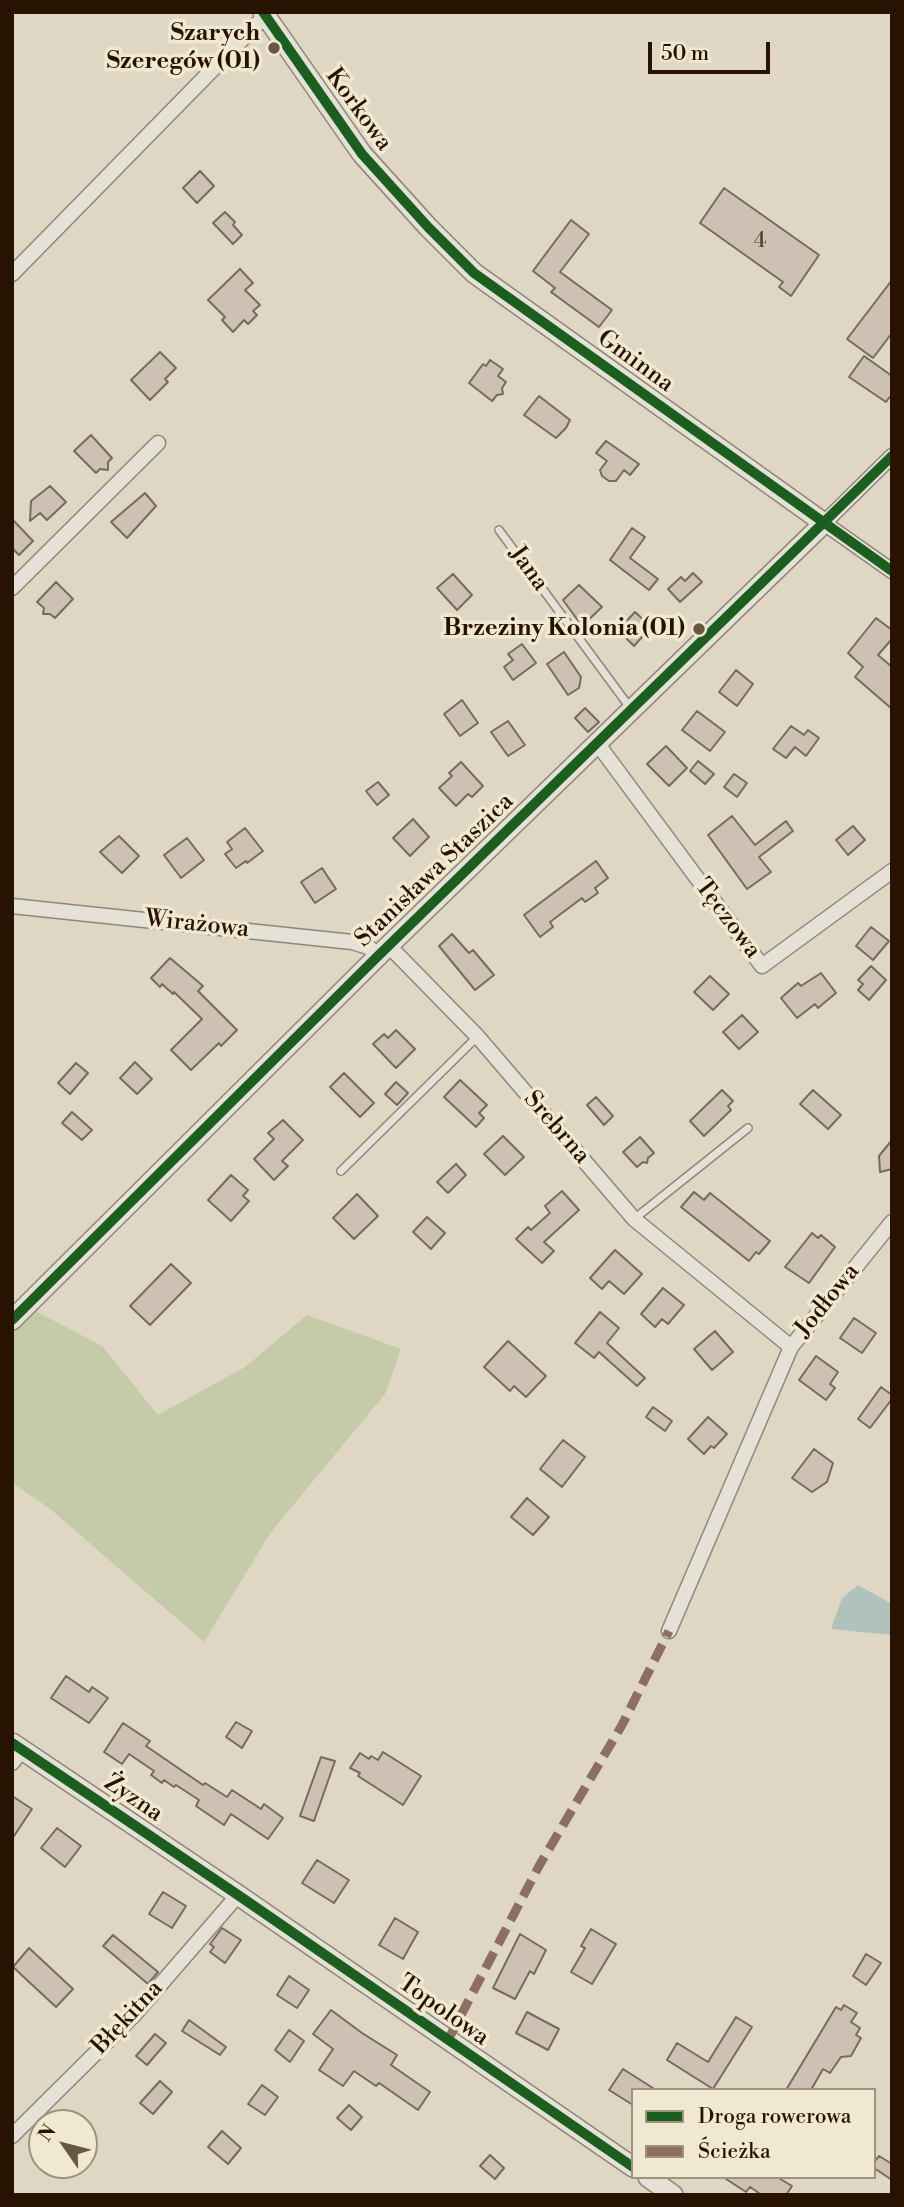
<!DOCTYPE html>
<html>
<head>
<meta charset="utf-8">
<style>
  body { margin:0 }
  #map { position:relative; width:904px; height:2207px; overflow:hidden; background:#dfd7c3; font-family:"Libre Bodoni",serif }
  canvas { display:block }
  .frame { position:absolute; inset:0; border:14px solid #281201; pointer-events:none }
  .legend { position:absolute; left:631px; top:2088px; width:245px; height:91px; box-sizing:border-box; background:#f1e8d1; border:2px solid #a1927e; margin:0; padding:9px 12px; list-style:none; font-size:21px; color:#281201 }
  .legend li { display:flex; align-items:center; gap:14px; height:35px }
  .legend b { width:35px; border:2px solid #a1927e }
  .north { position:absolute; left:28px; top:2109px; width:70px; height:70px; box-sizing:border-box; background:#f1e8d1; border:2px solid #a1927e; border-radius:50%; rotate:305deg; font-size:19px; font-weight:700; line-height:28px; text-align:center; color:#281201 }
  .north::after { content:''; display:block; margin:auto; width:24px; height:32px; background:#685745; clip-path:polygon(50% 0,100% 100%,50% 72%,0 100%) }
  .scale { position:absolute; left:648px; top:42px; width:122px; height:32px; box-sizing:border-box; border:4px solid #281201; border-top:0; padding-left:9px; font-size:21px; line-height:24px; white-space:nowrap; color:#281201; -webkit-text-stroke:5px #f1e8d1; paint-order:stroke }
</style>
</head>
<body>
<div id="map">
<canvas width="904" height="2207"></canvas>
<div class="frame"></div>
<ul class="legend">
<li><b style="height:9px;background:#1b5e20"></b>Droga rowerowa</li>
<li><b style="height:9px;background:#8d6e63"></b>Ścieżka</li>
</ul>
<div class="north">N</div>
<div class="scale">50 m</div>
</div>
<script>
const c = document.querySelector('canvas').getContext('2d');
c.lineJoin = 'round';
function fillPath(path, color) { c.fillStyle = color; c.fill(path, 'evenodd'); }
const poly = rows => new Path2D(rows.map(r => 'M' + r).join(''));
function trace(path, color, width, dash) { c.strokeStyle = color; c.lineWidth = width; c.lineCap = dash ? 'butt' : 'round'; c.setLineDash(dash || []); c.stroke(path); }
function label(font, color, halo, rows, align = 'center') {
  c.font = font + ' "Libre Bodoni",serif'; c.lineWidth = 7; c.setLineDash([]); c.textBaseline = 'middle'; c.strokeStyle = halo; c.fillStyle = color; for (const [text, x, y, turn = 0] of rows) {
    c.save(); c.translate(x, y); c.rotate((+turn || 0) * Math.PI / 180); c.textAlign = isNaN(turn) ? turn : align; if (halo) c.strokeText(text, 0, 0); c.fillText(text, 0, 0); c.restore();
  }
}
fillPath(poly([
  [30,1308,102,1346,158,1415,245,1367,307,1315,401,1349,385,1394,271,1532,204,1642,49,1508,12,1483,12,1325]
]), '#c5cba9');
fillPath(poly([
  [858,1585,892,1604,892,1635,831,1629,842,1598]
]), '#afc2bb');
const building = poly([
  [200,171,214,186,197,203,183,188,200,171],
  [724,188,819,255,791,296,779,287,783,282,700,223,724,188],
  [225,212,235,222,233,225,242,235,233,244,213,223,225,212],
  [571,220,589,234,560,272,612,310,599,327,551,292,555,288,533,271,571,220],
  [240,269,253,283,245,290,260,305,253,311,257,315,248,324,244,320,233,332,222,320,225,317,208,300,240,269],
  [892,280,892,333,873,358,847,339,892,280],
  [160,352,176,368,165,379,168,382,150,400,131,380,160,352],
  [864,356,892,376,892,394,886,402,849,377,864,356],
  [490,360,503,369,498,376,506,382,502,388,503,394,497,395,492,401,469,383,483,364,486,366,490,360],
  [539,396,570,420,566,428,556,438,524,415,539,396],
  [91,435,112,458,108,462,108,470,100,469,96,473,74,451,91,435],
  [606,441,639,464,630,475,624,470,616,481,609,481,602,476,600,470,607,461,596,453,606,441],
  [50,486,66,502,47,520,40,513,30,521,31,501,50,486],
  [145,493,156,506,127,538,111,522,145,493],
  [12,519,33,541,19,555,12,548,12,519],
  [632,528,645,537,630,558,658,579,649,590,610,560,632,528],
  [693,573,702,582,680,602,668,589,681,577,685,581,693,573],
  [453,574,472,595,457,610,437,588,453,574],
  [56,582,73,599,55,618,50,614,43,614,44,608,37,602,56,582],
  [579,585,602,607,582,626,563,600,579,585],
  [635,612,651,627,634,646,618,630,635,612],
  [876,618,892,630,892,639,878,655,892,667,892,709,855,677,863,667,848,653,876,618],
  [522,644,536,663,513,680,504,667,513,660,508,654,522,644],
  [564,652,581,677,579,688,568,695,547,664,564,652],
  [736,670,753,684,737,706,719,692,736,670],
  [462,700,478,723,460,736,444,714,462,700],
  [585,708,599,722,588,732,575,718,585,708],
  [697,711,725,732,710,751,682,730,697,711],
  [508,721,525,745,508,756,491,732,508,721],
  [791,726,804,735,808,730,819,738,806,756,795,747,786,758,773,749,791,726],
  [666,746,687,768,669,786,647,764,666,746],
  [698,761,714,774,705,784,690,771,698,761],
  [461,762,483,786,472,797,468,794,456,806,439,788,452,776,449,773,461,762],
  [734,774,747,783,737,797,724,787,734,774],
  [378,782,389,795,377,805,366,791,378,782],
  [732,816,755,845,786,821,793,831,759,857,771,872,747,889,708,835,732,816],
  [413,819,429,837,410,856,393,838,413,819],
  [853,826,865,840,848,855,836,840,853,826],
  [245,828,263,851,247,863,246,861,236,868,225,854,232,849,227,842,245,828],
  [119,836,139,856,122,873,100,852,119,836],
  [187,838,204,860,181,878,164,855,187,838],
  [596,861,608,878,595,888,598,893,585,902,582,898,550,922,553,927,540,937,524,915,596,861],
  [322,868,336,889,315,903,301,882,322,868],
  [871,927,889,941,873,960,856,946,871,927],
  [452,934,469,953,473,950,494,975,475,990,439,946,452,934],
  [170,958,203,986,198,991,237,1030,221,1046,219,1043,191,1070,171,1050,202,1019,174,992,173,994,162,984,160,987,151,978,170,958],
  [871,966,886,980,869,1000,858,990,863,984,858,980,871,966],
  [821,973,836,993,818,1008,815,1004,797,1018,781,998,798,983,801,986,821,973],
  [710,976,729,994,713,1010,694,992,710,976],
  [742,1015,758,1032,739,1049,723,1032,742,1015],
  [396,1030,415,1049,396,1068,373,1044,384,1034,388,1038,396,1030],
  [135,1062,152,1079,137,1094,120,1078,135,1062],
  [76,1063,88,1073,70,1094,58,1083,76,1063],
  [344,1073,374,1103,360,1117,330,1087,344,1073],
  [460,1080,487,1105,479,1113,484,1118,476,1127,444,1097,460,1080],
  [396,1082,408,1093,397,1105,385,1094,396,1082],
  [722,1090,733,1101,728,1106,731,1110,704,1136,690,1121,722,1090],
  [813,1090,841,1115,828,1129,800,1104,813,1090],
  [596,1097,613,1116,604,1125,587,1105,596,1097],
  [72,1112,92,1130,82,1140,62,1123,72,1112],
  [283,1120,303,1140,282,1161,288,1166,274,1180,254,1159,274,1139,268,1133,283,1120],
  [503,1136,524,1157,505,1175,484,1154,503,1136],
  [640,1137,654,1153,648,1158,647,1163,643,1162,637,1167,623,1152,640,1137],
  [892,1140,892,1169,880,1172,879,1156,892,1140],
  [456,1164,466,1175,448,1193,437,1182,456,1164],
  [231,1175,248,1190,243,1196,249,1201,231,1221,208,1200,231,1175],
  [562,1191,579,1210,544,1242,554,1251,542,1263,516,1239,528,1227,531,1230,550,1213,545,1206,562,1191],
  [694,1192,704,1200,710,1193,770,1241,759,1254,756,1252,749,1261,681,1207,694,1192],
  [357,1194,378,1216,354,1239,333,1218,357,1194],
  [427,1217,445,1233,431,1249,413,1232,427,1217],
  [812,1233,818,1238,821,1235,835,1247,809,1283,785,1267,812,1233],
  [615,1250,642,1274,624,1294,609,1281,602,1289,590,1278,615,1250],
  [171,1264,191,1283,150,1325,130,1306,171,1264],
  [663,1288,684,1305,668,1324,662,1319,655,1327,641,1314,663,1288],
  [600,1312,619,1328,607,1343,645,1378,637,1386,599,1352,594,1358,575,1343,600,1312],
  [854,1318,876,1333,862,1353,840,1338,854,1318],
  [715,1331,733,1352,712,1370,694,1349,715,1331],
  [508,1341,546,1376,526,1397,514,1386,510,1391,484,1367,508,1341],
  [816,1356,838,1372,830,1384,835,1388,826,1400,799,1380,816,1356],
  [881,1387,892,1395,892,1399,870,1428,858,1419,881,1387],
  [653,1407,672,1421,665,1431,646,1417,653,1407],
  [708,1417,727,1434,714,1448,711,1446,704,1454,688,1439,708,1417],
  [563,1440,585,1457,562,1487,540,1469,563,1440],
  [814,1449,833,1463,827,1482,812,1492,792,1478,814,1449],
  [527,1498,549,1517,533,1535,511,1517,527,1498],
  [66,1676,89,1692,92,1687,108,1698,89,1723,51,1698,66,1676],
  [236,1722,252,1731,242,1748,226,1737,236,1722],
  [123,1723,150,1741,146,1746,203,1785,205,1783,227,1797,232,1790,261,1809,264,1804,283,1818,268,1839,231,1814,224,1825,196,1806,199,1800,176,1785,174,1787,164,1780,162,1783,151,1775,154,1771,129,1754,122,1764,104,1752,123,1723],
  [383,1752,421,1776,403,1805,358,1776,360,1773,350,1768,360,1753,369,1759,371,1756,378,1760,383,1752],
  [321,1757,335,1761,314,1821,300,1816,321,1757],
  [12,1796,32,1809,12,1839,12,1796],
  [57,1828,81,1846,65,1867,41,1848,57,1828],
  [317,1860,349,1880,334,1903,302,1883,317,1860],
  [163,1892,186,1906,172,1928,149,1914,163,1892],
  [395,1918,418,1932,403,1959,379,1945,395,1918],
  [222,1928,241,1940,225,1963,210,1952,214,1947,210,1944,222,1928],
  [591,1929,616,1944,592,1984,571,1972,585,1948,581,1946,591,1929],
  [520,1934,546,1950,534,1974,530,1971,515,1999,493,1988,520,1934],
  [113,1935,158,1972,148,1984,103,1946,113,1935],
  [29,1948,73,1989,56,2007,13,1967,29,1948],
  [866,1954,881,1963,866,1985,853,1976,866,1954],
  [289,1976,309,1990,297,2008,277,1995,289,1976],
  [844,2005,857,2013,851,2022,860,2028,856,2035,861,2038,851,2056,841,2057,830,2073,823,2069,811,2090,786,2090,836,2007,841,2010,844,2005],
  [331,2010,362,2033,397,2055,391,2065,430,2092,418,2110,379,2083,376,2086,354,2071,343,2086,319,2070,333,2049,313,2034,331,2010],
  [527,2012,559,2029,548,2050,516,2033,527,2012],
  [736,2017,752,2027,713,2089,667,2060,677,2043,708,2062,736,2017],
  [189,2020,226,2047,220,2055,182,2031,189,2020],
  [289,2030,304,2041,290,2062,275,2050,289,2030],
  [155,2034,166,2043,147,2065,136,2056,155,2034],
  [623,2069,656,2090,633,2090,633,2105,609,2090,623,2069],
  [160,2081,172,2092,153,2114,140,2103,160,2081],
  [262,2085,278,2097,265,2115,248,2104,262,2085],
  [349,2105,362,2117,351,2130,337,2118,349,2105],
  [222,2131,241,2148,228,2164,208,2147,222,2131],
  [490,2155,504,2168,495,2179,480,2166,490,2155],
  [879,2156,892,2164,892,2180,874,2168,874,2162,879,2156],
  [723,2177,777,2177,792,2186,786,2195,762,2195,750,2187,746,2192,723,2177]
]);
fillPath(building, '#cec0b2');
trace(building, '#736c5f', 2);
const service = poly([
  [499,530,631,709],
  [341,1171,477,1037],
  [634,1219,748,1128]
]);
const minor = poly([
  [12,274,265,16],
  [892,456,824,523,892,571],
  [12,588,158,443],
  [597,743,762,966,892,871],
  [12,906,352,942,368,947,379,955],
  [389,946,478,1037,634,1219,791,1347],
  [669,1631,791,1347,892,1222],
  [12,1763,22,1750],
  [12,2136,134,2015,238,1895]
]);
const tertiary = poly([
  [12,1320,379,955,824,523,474,273,428,227,362,154,263,12],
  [12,1743,238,1895,633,2167],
  [648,2177,673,2195]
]);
trace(service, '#8e8679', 10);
trace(minor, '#8e8679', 17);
trace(tertiary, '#8e8679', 22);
trace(service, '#e6e1d7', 7);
trace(minor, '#e6e1d7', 14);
trace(tertiary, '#e6e1d7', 19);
trace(poly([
  [448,2040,539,1866,622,1725,669,1631]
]), '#8d6e63', 9, [18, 9]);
trace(poly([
  [263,12,362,154,428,227,474,273,892,571],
  [12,1320,379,955,892,456],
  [12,1743,238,1895,633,2167]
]), '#1b5e20', 10);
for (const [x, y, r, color] of [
  [274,48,7,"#685745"],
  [699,629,7,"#685745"]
]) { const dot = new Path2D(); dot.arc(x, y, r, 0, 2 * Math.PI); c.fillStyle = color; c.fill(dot); trace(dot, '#f1e8d1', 2.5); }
label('21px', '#523e2d', null, [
  ["4",760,242]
]);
label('bold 24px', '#281201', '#f1e8d1', [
  ["Szarych",260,34],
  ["Szeregów (01)",260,62],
  ["Brzeziny Kolonia (01)",685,629]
], 'right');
label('24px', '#281201', '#f1e8d1', [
  ["Korkowa",358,110,54],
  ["Gminna",635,362,36],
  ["Jana",528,569,54],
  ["Stanisława Staszica",435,871,-44],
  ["Tęczowa",727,919,53],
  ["Wirażowa",197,925,6],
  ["Srebrna",556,1128,49],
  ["Jodłowa",828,1301,-51],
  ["Żyzna",133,1799,34],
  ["Topolowa",443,2011,35],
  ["Błękitna",128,2018,-47]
]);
</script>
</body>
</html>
